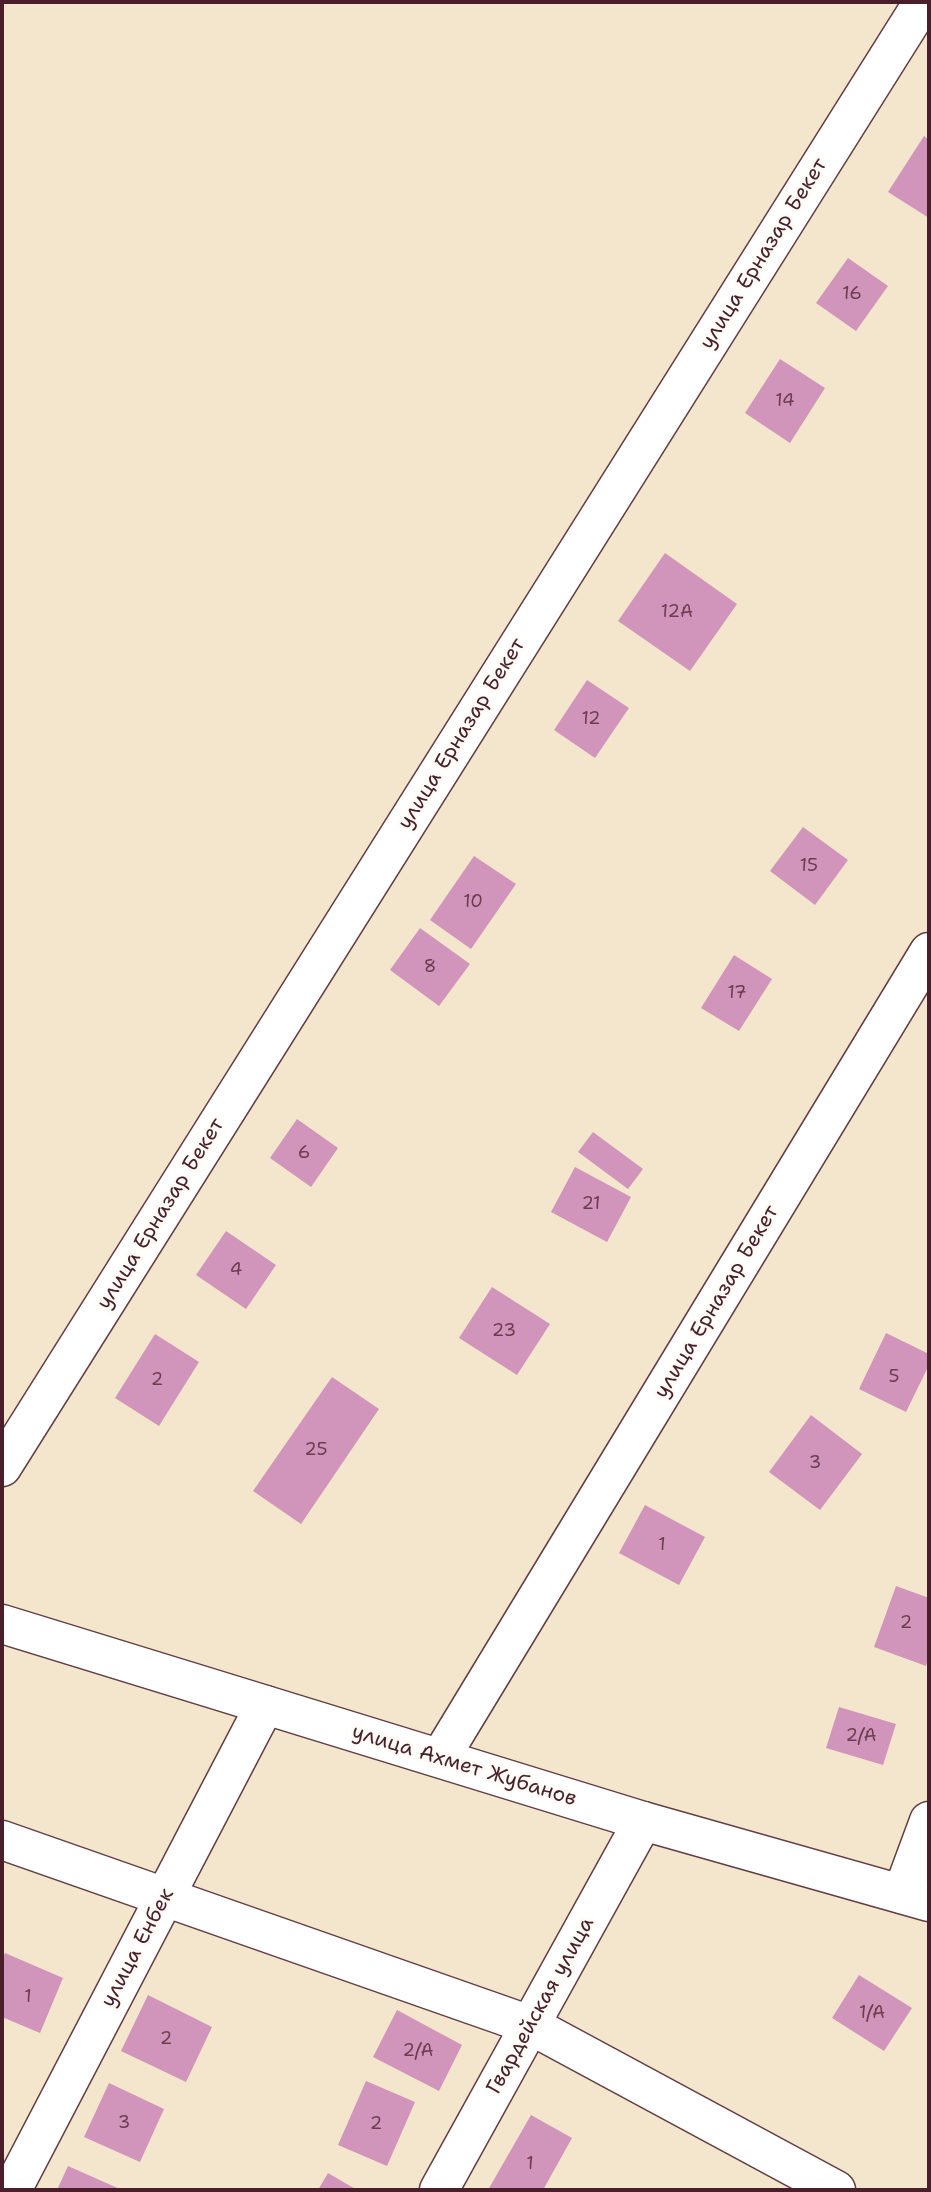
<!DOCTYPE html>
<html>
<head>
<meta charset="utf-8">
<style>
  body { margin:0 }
  #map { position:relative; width:931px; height:2192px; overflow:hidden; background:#f3e6cd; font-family:"Shantell Sans",sans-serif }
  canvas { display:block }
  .frame { position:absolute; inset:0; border:4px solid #4a1f2b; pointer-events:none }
</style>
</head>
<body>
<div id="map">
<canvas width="931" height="2192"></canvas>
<div class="frame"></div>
</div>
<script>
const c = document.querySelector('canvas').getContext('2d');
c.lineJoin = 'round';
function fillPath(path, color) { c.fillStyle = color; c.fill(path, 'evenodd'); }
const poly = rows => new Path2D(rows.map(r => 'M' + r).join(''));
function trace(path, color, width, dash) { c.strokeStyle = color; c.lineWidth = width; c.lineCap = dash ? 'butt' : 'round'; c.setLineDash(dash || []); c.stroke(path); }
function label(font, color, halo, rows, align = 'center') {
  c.font = font + ' "Shantell Sans",sans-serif'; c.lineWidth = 6; c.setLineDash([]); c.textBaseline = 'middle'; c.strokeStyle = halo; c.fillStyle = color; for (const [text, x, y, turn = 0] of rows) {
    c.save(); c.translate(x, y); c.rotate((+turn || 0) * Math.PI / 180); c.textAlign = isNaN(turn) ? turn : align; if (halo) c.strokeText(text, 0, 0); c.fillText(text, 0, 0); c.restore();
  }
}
fillPath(poly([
  [924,136,929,140,929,218,888,192],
  [848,258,888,286,856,331,816,303],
  [780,359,825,388,790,443,745,413],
  [665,553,737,604,690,671,618,621],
  [587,680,629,708,595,758,554,730],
  [803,827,848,860,815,905,770,871],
  [474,856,516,884,471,949,430,920],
  [420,928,470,964,439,1006,390,970],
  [734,955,772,979,739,1031,701,1008],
  [297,1119,338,1148,311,1187,270,1158],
  [593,1132,643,1169,628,1189,578,1152],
  [575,1167,631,1197,607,1242,551,1212],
  [226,1231,276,1265,246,1309,196,1275],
  [492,1287,550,1324,517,1375,459,1338],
  [886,1333,929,1354,929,1365,906,1412,859,1389],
  [155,1334,199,1362,159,1426,115,1398],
  [332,1377,379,1409,301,1524,253,1491],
  [811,1415,862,1454,820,1510,769,1472],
  [645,1505,705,1537,679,1585,619,1553],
  [896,1586,929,1598,929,1656,926,1666,874,1647],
  [839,1707,896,1724,883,1765,826,1748],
  [5,1953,63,1978,40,2033,2,2017,2,1960],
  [859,1975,912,2008,884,2051,832,2018],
  [148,1995,212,2027,186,2082,121,2051],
  [397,2010,462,2045,439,2091,373,2057],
  [366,2081,415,2102,387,2166,338,2145],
  [109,2083,164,2109,140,2162,84,2137],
  [531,2115,572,2138,543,2190,488,2190],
  [68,2166,122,2190,57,2190],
  [328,2173,357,2190,318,2190]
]), '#d194ba');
const minor = poly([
  [2,1467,923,2],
  [440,1758,929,952],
  [2,1840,530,2025,836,2190],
  [902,1894,929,1821],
  [12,2190,265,1705],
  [439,2190,643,1821]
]);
const major = poly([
  [2,1624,643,1821,929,1902]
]);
trace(minor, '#633d43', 41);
trace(major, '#633d43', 41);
trace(minor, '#fff', 38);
trace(major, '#fff', 38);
label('18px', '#6c3c4f', null, [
  ["16",852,294],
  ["14",785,401],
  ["12А",677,612],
  ["12",591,719],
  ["15",809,866],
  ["10",473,902],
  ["8",430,967],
  ["17",737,993],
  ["6",304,1153],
  ["21",591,1204],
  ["4",236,1270],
  ["23",504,1331],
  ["5",894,1377],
  ["2",157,1380],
  ["25",316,1450],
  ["3",815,1463],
  ["1",662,1545],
  ["2",906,1623],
  ["2/А",861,1736],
  ["1",28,1997],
  ["1/А",872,2013],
  ["2",166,2039],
  ["2/А",418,2051],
  ["3",124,2123],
  ["2",376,2124],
  ["1",530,2164]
]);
label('21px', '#4a1f2b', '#fdfcf7', [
  ["улица Ерназар Бекет",764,254,-58],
  ["улица Ерназар Бекет",462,734,-58],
  ["улица Ерназар Бекет",161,1214,-58],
  ["улица Ерназар Бекет",717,1302,-59],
  ["улица Ахмет Жубанов",464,1766,17],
  ["улица Енбек",138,1948,-62],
  ["Гвардейская улица",541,2006,-61]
]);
</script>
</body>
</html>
